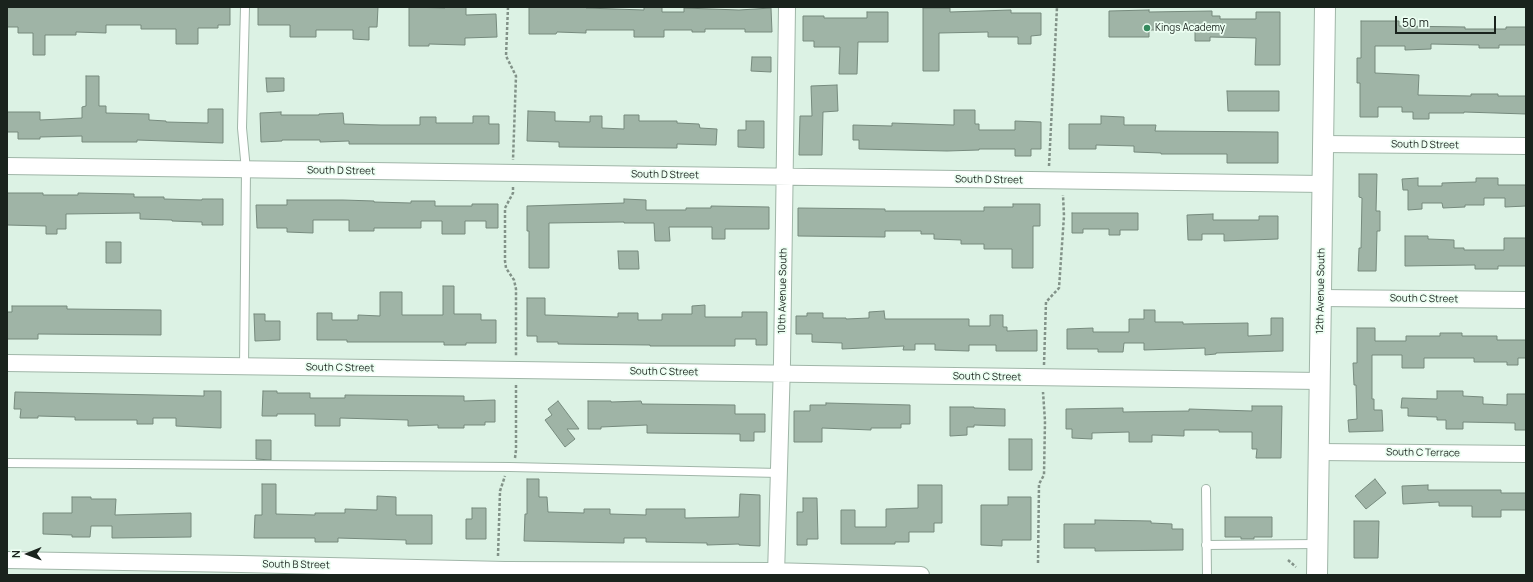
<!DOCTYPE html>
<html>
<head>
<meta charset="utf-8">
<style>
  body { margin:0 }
  #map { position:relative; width:1533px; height:582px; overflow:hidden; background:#dcf2e4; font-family:Manrope,sans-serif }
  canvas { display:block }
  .frame { position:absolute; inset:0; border:8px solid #1a231d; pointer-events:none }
  .north { position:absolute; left:8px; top:534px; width:40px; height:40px; -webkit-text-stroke:3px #ecfef2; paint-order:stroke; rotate:269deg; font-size:11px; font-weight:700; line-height:16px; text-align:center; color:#1a231d }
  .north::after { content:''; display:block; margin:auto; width:14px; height:18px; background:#1a231d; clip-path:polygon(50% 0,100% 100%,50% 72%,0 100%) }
  .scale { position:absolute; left:1395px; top:16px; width:101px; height:18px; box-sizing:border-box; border:2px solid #1a231d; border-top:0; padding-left:5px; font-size:12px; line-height:14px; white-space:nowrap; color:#1a231d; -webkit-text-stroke:3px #ecfef2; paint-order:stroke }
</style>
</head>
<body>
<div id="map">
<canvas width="1533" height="582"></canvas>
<div class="frame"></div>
<div class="north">N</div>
<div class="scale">50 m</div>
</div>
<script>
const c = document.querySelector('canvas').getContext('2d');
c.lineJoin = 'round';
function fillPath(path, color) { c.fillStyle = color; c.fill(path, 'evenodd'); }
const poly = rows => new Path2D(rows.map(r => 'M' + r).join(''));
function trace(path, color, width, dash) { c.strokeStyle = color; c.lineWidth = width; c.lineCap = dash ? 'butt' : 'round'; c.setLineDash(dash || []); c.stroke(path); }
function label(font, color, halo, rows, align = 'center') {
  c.font = font + ' Manrope,sans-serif'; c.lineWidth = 3.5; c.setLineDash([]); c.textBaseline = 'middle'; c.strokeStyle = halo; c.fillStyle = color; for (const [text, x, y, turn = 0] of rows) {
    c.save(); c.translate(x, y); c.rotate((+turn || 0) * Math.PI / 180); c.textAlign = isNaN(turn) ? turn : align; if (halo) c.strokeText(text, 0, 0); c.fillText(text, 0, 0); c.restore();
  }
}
const building = poly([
  [7,7,230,7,230,25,218,25,218,28,198,28,198,44,176,44,176,29,141,29,141,25,106,25,106,33,76,32,76,35,45,35,45,55,33,55,33,33,18,33,18,27,7,27,7,7],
  [258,7,378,7,377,27,369,27,369,40,353,39,353,30,316,30,316,37,290,37,290,25,258,25,258,7],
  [409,7,445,8,445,7,466,7,466,15,496,14,497,37,465,38,465,45,429,44,429,46,409,46,409,7],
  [529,7,586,7,586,8,644,10,644,7,662,7,662,12,684,12,684,8,739,10,771,8,772,32,745,32,745,29,705,29,705,32,692,32,692,30,664,30,664,37,634,37,634,30,586,30,586,33,557,32,556,34,529,34,529,7],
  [923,8,950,8,950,12,1011,10,1011,13,1041,13,1041,35,1031,36,1031,44,1018,44,1018,37,988,37,988,32,939,33,939,71,923,71,923,8],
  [1149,10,1149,12,1212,11,1212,16,1220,16,1220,19,1256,19,1256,12,1280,12,1280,65,1255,65,1256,38,1210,37,1210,41,1195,41,1195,30,1149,30,1149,37,1109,37,1109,11,1149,10],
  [867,12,888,12,888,42,858,42,857,74,839,74,840,47,814,47,814,41,803,41,803,16,824,16,824,18,867,18,867,12],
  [1361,21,1399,21,1399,26,1465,27,1465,29,1506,29,1506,27,1526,27,1526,45,1499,45,1499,48,1479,48,1479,45,1431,44,1431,49,1405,50,1405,46,1375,46,1375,73,1419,75,1418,95,1471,96,1471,94,1498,94,1498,96,1526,96,1526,114,1464,112,1464,113,1429,113,1429,119,1413,119,1413,112,1402,112,1402,107,1378,107,1378,117,1360,117,1360,83,1357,83,1357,58,1361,58,1361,21],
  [752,57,771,57,771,72,751,71,752,57],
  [86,76,99,76,99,106,106,106,106,113,149,114,149,120,166,121,166,122,208,123,208,109,223,109,223,143,137,140,137,142,82,142,82,136,40,137,40,139,18,139,18,132,7,132,7,112,40,112,40,120,82,118,82,107,86,106,86,76],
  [266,78,284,78,284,91,267,92,266,78],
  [837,85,838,111,823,112,822,155,799,155,800,116,812,116,811,86,837,85],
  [1227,91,1279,91,1279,111,1228,111,1227,91],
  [954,110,975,110,975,124,979,124,979,130,1015,130,1015,121,1041,122,1041,149,1031,149,1031,156,1015,156,1015,149,979,149,979,150,947,151,859,149,859,140,853,140,853,125,892,126,892,123,954,125,954,110],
  [528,111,555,112,555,121,590,122,590,116,602,116,602,128,624,129,624,115,639,115,639,121,677,121,677,123,699,124,700,128,717,129,716,145,677,144,677,148,559,147,559,142,527,141,528,111],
  [281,112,281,115,319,115,319,114,343,113,344,124,381,125,420,125,420,117,436,117,436,123,473,123,473,116,489,116,489,124,499,124,499,144,349,144,349,141,320,142,320,140,282,140,282,141,261,142,260,113,281,112],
  [1101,116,1124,117,1124,125,1156,125,1155,131,1278,132,1278,163,1227,163,1227,154,1161,154,1161,153,1134,152,1134,146,1096,145,1096,149,1069,149,1069,124,1101,124,1101,116],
  [746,121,764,121,764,148,738,147,738,130,746,130,746,121],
  [1359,174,1377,174,1376,211,1380,211,1380,231,1377,231,1376,271,1358,271,1359,248,1361,248,1362,198,1359,197,1359,174],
  [1418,178,1418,186,1442,186,1442,183,1476,182,1476,178,1498,178,1498,185,1526,185,1526,206,1505,207,1505,198,1484,198,1484,205,1465,205,1465,207,1443,208,1442,203,1422,203,1422,209,1408,210,1408,190,1403,190,1402,179,1418,178],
  [7,193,43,193,43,195,78,195,78,193,134,194,134,197,164,197,164,199,202,200,202,199,223,199,223,225,202,225,202,222,172,221,172,220,140,219,140,213,66,214,66,229,57,229,57,234,46,234,46,226,7,225,7,193],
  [624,199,646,200,646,210,686,210,686,208,711,208,711,206,769,207,769,229,725,229,725,239,712,239,712,227,669,227,670,241,655,241,654,223,624,223,624,222,549,223,549,268,529,268,529,231,527,231,527,206,624,203,624,199],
  [287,200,343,200,374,201,374,202,411,203,411,201,435,201,435,206,472,206,472,204,498,204,498,228,486,228,486,221,465,221,465,234,442,234,442,221,421,221,421,228,374,228,374,231,349,231,349,220,313,220,313,233,287,232,287,228,257,228,256,205,287,205,287,200],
  [1013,204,1040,204,1040,226,1033,226,1033,268,1012,268,1012,249,984,249,984,244,961,244,961,240,934,239,934,234,921,234,921,231,885,231,885,237,798,236,798,208,885,209,885,211,984,211,984,207,1013,207,1013,204],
  [1072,213,1138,213,1138,230,1120,230,1120,235,1109,235,1109,229,1083,229,1083,233,1072,233,1072,213],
  [1213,214,1213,220,1259,220,1259,216,1278,216,1278,239,1224,241,1224,234,1202,234,1202,240,1188,240,1187,215,1213,214],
  [1405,236,1428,236,1428,239,1454,240,1454,248,1464,248,1464,250,1504,250,1504,238,1526,238,1526,266,1498,266,1498,269,1475,269,1475,265,1405,266,1405,236],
  [106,242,121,242,121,263,106,263,106,242],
  [618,251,638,251,639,269,619,269,618,251],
  [443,286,454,286,454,314,481,314,481,320,496,320,496,343,466,343,466,345,444,345,444,342,347,342,347,340,317,340,317,313,332,313,332,320,358,320,358,315,380,316,380,292,402,292,402,315,443,315,443,286],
  [527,298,545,298,545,315,618,317,618,313,638,313,638,320,662,320,662,314,692,314,692,306,705,305,705,317,742,317,742,312,767,312,767,345,756,345,756,339,735,339,735,346,650,346,650,345,558,344,558,342,537,342,537,336,527,336,527,298],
  [12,306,67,306,67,309,161,310,161,335,38,334,38,339,7,339,7,312,12,312,12,306],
  [1144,310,1155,310,1155,322,1183,322,1183,324,1248,323,1248,336,1271,335,1271,318,1283,318,1283,351,1216,353,1216,354,1205,355,1205,348,1144,350,1144,343,1124,343,1123,352,1098,352,1098,349,1067,349,1067,329,1093,328,1093,332,1129,332,1129,319,1144,319,1144,310],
  [884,311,885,319,969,319,969,326,990,326,990,315,1003,315,1003,327,1007,327,1007,331,1037,330,1037,351,996,351,996,345,969,345,969,351,935,350,935,344,915,344,915,350,903,350,904,346,842,349,842,343,812,342,812,334,796,334,796,316,807,316,807,313,823,313,823,318,846,318,846,319,869,318,869,312,884,311],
  [254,314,265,314,265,321,280,321,280,340,255,341,254,314],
  [1357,328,1375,328,1375,341,1406,341,1406,336,1440,336,1440,333,1462,333,1462,336,1497,336,1497,340,1526,340,1526,358,1518,358,1518,365,1507,365,1507,362,1474,362,1474,358,1424,358,1424,368,1402,368,1402,355,1372,355,1372,399,1374,399,1374,410,1382,410,1383,431,1349,432,1348,420,1357,419,1356,385,1354,385,1353,363,1357,363,1357,328],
  [204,391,221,391,221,428,176,426,176,418,153,418,153,424,137,424,137,420,75,420,75,417,38,416,38,418,20,418,21,409,14,409,15,392,204,396,204,391],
  [263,391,277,391,277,393,310,393,310,398,345,398,345,395,464,396,464,401,495,400,495,422,485,422,485,425,464,425,464,428,438,428,438,425,408,426,408,420,340,418,340,426,315,426,315,414,277,414,277,416,262,416,263,391],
  [1437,391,1463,391,1463,396,1483,397,1483,404,1507,405,1507,394,1526,394,1526,430,1515,430,1515,423,1463,422,1463,429,1446,429,1446,420,1437,420,1437,417,1408,416,1408,408,1401,408,1402,398,1437,399,1437,391],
  [558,401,579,429,567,429,575,439,565,447,545,420,552,415,548,409,558,401],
  [588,401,611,401,611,402,641,401,642,404,735,405,735,414,765,414,765,432,754,432,754,441,740,441,740,434,647,433,647,425,601,427,601,429,588,429,588,401],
  [826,403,910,405,910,424,901,424,901,428,871,428,871,430,822,428,822,442,794,442,794,411,810,411,810,405,826,405,826,403],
  [1252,406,1282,406,1281,458,1256,458,1257,449,1252,449,1252,432,1219,432,1219,430,1184,430,1184,436,1152,435,1152,442,1129,442,1129,432,1092,433,1092,439,1072,438,1072,429,1066,429,1066,409,1123,408,1123,412,1189,411,1189,409,1252,411,1252,406],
  [950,407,974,407,974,408,1005,409,1005,426,974,425,974,427,967,427,967,435,950,436,950,407],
  [1009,439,1032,439,1032,470,1009,470,1009,439],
  [256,440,271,440,271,460,256,459,256,440],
  [527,479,539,479,539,497,547,497,548,512,584,513,584,509,610,509,610,514,646,515,646,509,685,509,685,518,739,517,740,494,760,495,760,546,739,545,739,544,707,545,707,543,646,542,646,538,624,538,624,543,524,541,525,514,527,514,527,479],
  [1375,479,1386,493,1366,509,1355,496,1375,479],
  [262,484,276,484,276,514,315,515,315,513,345,513,345,509,377,510,377,496,396,497,396,515,432,515,432,544,406,544,406,540,338,538,338,542,315,542,315,538,254,538,255,515,262,515,262,484],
  [918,485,942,485,942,523,934,523,934,532,909,532,909,542,895,542,895,544,841,544,841,510,855,510,855,527,886,527,886,509,918,508,918,485],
  [1428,485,1428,490,1501,490,1501,493,1526,493,1526,510,1501,510,1501,517,1472,517,1472,506,1439,506,1439,502,1403,504,1402,486,1428,485],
  [72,497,91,497,91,499,116,499,115,515,191,513,191,537,112,538,112,526,91,526,90,537,72,537,72,535,43,534,43,513,72,513,72,497],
  [1008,497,1031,497,1031,540,1002,540,1002,546,981,545,981,505,1008,505,1008,497],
  [803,498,817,498,818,539,807,539,807,545,797,545,797,512,803,512,803,498],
  [472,508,486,508,486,539,466,539,466,519,472,519,472,508],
  [1225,517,1272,517,1272,537,1254,537,1254,539,1241,539,1241,537,1225,537,1225,517],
  [1095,520,1151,521,1151,523,1172,524,1172,529,1183,529,1183,550,1095,551,1095,548,1064,548,1064,524,1095,524,1095,520],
  [1354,521,1379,521,1378,558,1354,558,1354,521]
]);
fillPath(building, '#9fb4a6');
trace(building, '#768a7d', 1);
const service = poly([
  [244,367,246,170,242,128,245,7],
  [7,463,510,467,779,473],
  [1206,489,1207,575],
  [1206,545,1317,544]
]);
const minor = poly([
  [1323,144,1526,146],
  [7,166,1323,184],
  [1321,298,1526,300],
  [7,363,1320,381],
  [1319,452,1526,454],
  [7,560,241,564,505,570,770,571,921,575],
  [776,575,782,362,787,7]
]);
const tertiary = poly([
  [1317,575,1325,7]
]);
trace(service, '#a0b6a8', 10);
trace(minor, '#a0b6a8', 18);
trace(tertiary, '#a0b6a8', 22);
trace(poly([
  [508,7,506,56,516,76,513,160],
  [1049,166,1057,7],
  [513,187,513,193,505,208,505,261,506,268,514,280,516,289,516,356],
  [1044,365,1046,302,1059,288,1064,216,1063,195],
  [515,458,516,450,516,383],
  [498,556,500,491,505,476],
  [1288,560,1296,567],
  [1038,563,1039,484,1044,475,1045,421,1043,392]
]), '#829288', 2.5, [3, 2]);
trace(service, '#fff', 8);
trace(minor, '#fff', 16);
trace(tertiary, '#fff', 20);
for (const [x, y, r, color] of [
  [1147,28,4,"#358a5e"]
]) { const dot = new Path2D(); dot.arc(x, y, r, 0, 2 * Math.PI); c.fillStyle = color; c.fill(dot); trace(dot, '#ecfef2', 1.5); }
label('10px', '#1a231d', '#ecfef2', [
  ["Kings Academy",1155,28]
], 'left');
label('10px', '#1a231d', '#ecfef2', [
  ["South D Street",1425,145,1],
  ["South D Street",341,171,1],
  ["South D Street",665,175,1],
  ["South D Street",989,180,1],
  ["10th Avenue South",783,291,-89],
  ["12th Avenue South",1321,291,-89],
  ["South C Street",1424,299,1],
  ["South C Street",340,368,1],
  ["South C Street",664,372,1],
  ["South C Street",987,377,1],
  ["South C Terrace",1423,453,1],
  ["South B Street",296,565,1]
]);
</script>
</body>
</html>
